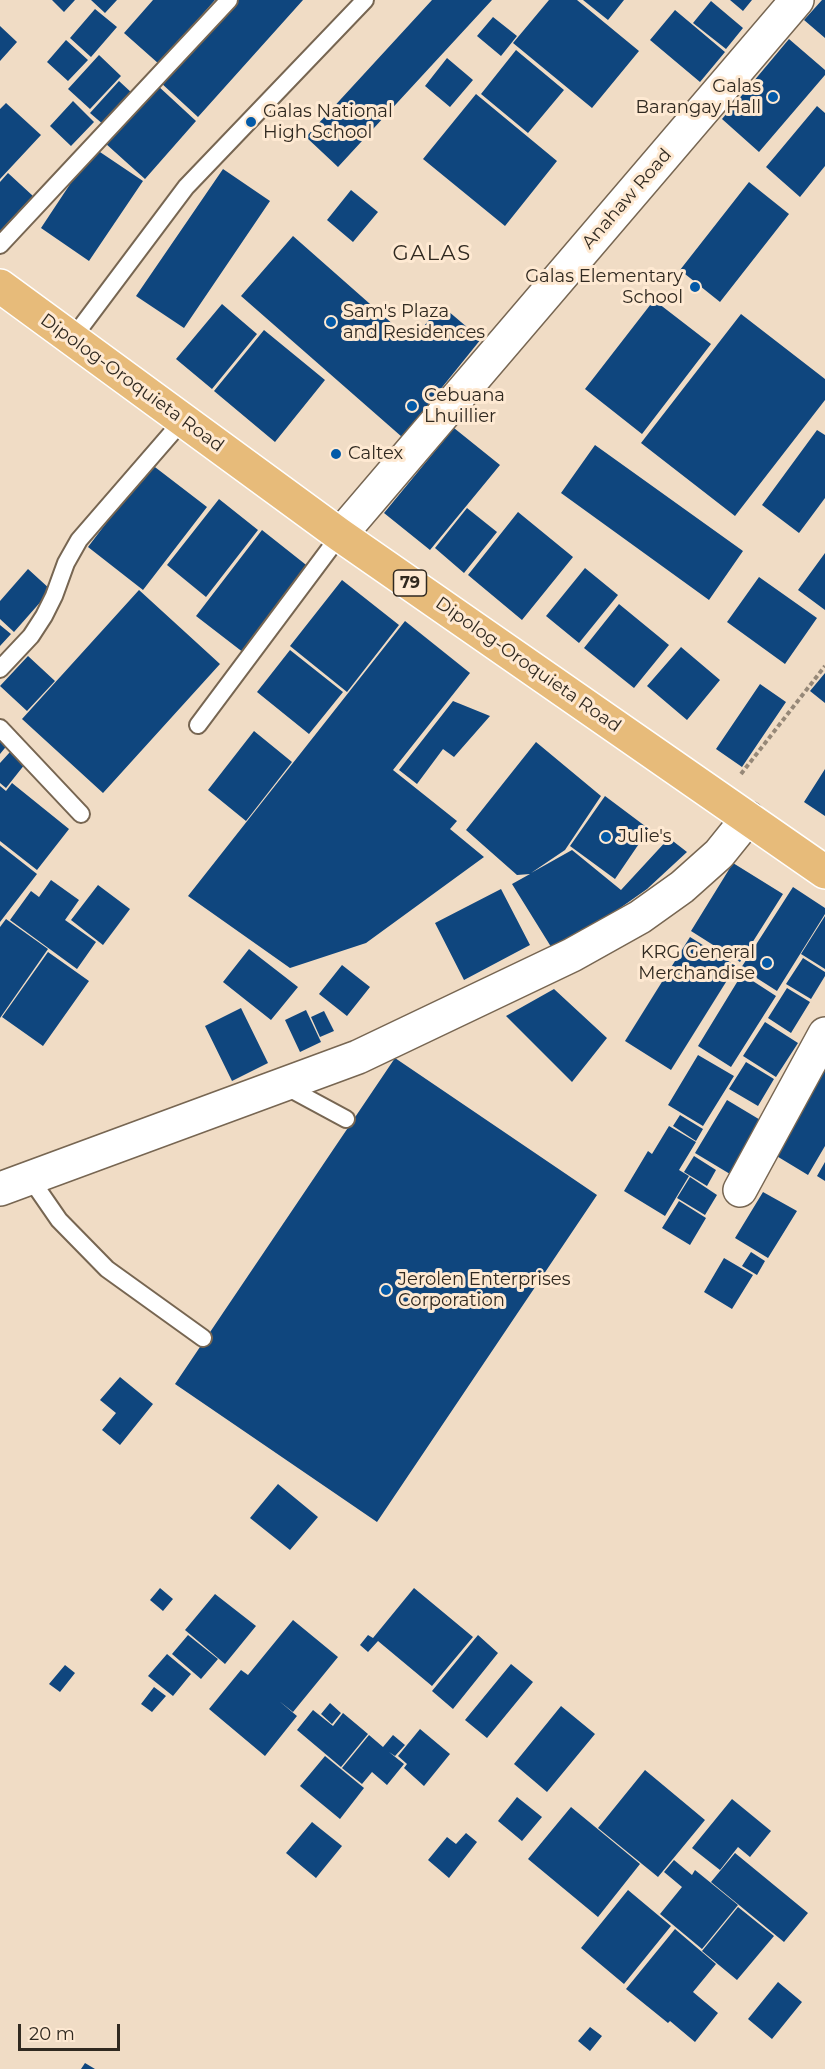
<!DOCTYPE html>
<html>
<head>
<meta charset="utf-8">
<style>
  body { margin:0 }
  #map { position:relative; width:825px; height:2069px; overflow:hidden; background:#f0dcc5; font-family:Montserrat,sans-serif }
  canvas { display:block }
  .scale { position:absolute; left:18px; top:2024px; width:102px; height:27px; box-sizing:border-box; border:3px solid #302920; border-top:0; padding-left:8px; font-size:18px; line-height:21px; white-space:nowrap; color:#302920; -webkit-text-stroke:4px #fee9d2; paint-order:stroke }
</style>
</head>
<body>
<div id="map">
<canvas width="825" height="2069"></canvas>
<div class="scale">20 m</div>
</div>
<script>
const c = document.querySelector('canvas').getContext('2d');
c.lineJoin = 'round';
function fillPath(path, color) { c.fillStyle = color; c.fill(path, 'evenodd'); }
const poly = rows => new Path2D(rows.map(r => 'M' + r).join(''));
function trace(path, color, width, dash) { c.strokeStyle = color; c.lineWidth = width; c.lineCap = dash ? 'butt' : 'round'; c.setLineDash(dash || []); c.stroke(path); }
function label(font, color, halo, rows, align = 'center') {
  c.font = font + ' Montserrat,sans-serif'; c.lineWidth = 6; c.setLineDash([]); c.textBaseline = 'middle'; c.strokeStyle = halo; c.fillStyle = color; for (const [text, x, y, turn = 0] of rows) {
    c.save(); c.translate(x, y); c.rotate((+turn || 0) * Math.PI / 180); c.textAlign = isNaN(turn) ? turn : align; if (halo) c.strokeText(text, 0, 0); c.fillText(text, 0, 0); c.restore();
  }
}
fillPath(poly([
  [52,0,75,0,64,12],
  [91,0,117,0,105,13],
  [153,0,215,0,159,64,124,33],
  [234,0,303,0,198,117,160,82],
  [432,0,492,0,338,167,306,137],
  [549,0,577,0,639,51,592,108,513,43],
  [583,0,624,0,608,20],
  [730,0,752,0,743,11],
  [822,0,825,0,825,38,804,20],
  [711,1,743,28,726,49,693,23],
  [95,9,117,27,91,57,70,38],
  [675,10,725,52,700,82,650,40],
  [493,17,517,36,501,56,477,36],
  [0,26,17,42,0,61],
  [789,39,825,70,825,75,759,152,722,119],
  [66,40,88,60,68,81,47,62],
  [516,50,564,90,528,133,481,94],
  [99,55,121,76,90,109,68,89],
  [447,58,473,80,450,107,425,86],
  [119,81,133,94,104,125,90,113],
  [157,85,196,121,145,179,105,143],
  [476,94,557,161,505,226,423,159],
  [73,101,94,122,71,146,50,126],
  [6,103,41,135,0,179,0,109],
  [817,106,825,113,825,166,800,197,766,167],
  [94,148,143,181,89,261,41,228],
  [223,169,270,201,184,328,136,296],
  [8,173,33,196,0,231,0,182],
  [749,182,789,214,720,302,680,270],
  [351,190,378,212,353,242,327,220],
  [293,236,412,341,441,305,481,339,402,437,241,296],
  [654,300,711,344,642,434,585,389],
  [222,304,257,334,212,389,176,359],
  [741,314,825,379,825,400,735,516,641,443],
  [264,330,325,380,275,442,214,391],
  [454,428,500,465,430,550,384,513],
  [817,430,825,435,825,498,799,533,762,505],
  [595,445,743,551,709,600,561,493],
  [151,464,207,507,143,590,88,547],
  [219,499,258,530,206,597,167,565],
  [467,508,497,532,464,573,435,548],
  [518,512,573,557,522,620,468,575],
  [262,530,310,568,244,653,196,616],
  [825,553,825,610,798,590],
  [585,568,618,595,579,643,546,616],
  [28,569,51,590,14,632,0,619,0,601],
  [759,577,817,618,785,664,727,622],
  [342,580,399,625,347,692,290,646],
  [139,590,220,664,103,793,22,719],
  [619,604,669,645,634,688,584,648],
  [405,621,470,673,393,770,457,821,450,829,484,857,366,943,290,968,188,896],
  [0,625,11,634,0,646],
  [681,647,720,680,687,720,647,686],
  [290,650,343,692,309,734,257,692],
  [28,656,55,681,27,711,0,686],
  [825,673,825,703,810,691],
  [760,684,786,702,742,767,716,749],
  [453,701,490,716,454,757,443,749,417,784,399,770],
  [254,731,292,762,246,821,208,790],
  [0,735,9,743,0,754],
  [536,742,601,796,565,850,531,873,572,850,621,890,669,838,687,852,647,889,572,942,553,950,512,884,530,874,517,875,466,830],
  [10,752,25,764,6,788,0,783,0,763],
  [825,769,825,816,804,802],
  [12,783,69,829,37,870,0,841,0,786,6,791],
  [605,796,649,829,615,879,570,846],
  [0,845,37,874,0,922],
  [733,863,783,894,740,962,691,931],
  [51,880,79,900,65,920,96,942,77,969,10,920,31,891,39,897],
  [98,885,130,909,103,945,71,920],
  [793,887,825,908,825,914,777,991,741,968],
  [501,889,530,945,464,980,435,923],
  [825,916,825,969,801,954],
  [6,919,48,949,0,1018,0,927],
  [690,937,736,966,671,1070,625,1041],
  [249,949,298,987,271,1020,223,982],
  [48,952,89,981,43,1046,2,1017],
  [803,958,825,972,825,976,811,999,786,984],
  [342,965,370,987,347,1016,319,994],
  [742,974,776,996,731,1067,698,1046],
  [787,988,810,1002,791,1033,768,1018],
  [554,989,607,1038,572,1082,506,1016],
  [241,1008,268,1063,232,1081,205,1026],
  [306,1010,321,1042,300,1052,285,1020],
  [324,1011,334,1031,320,1037,311,1017],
  [765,1022,798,1043,776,1077,743,1056],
  [698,1055,734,1076,703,1126,668,1105],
  [395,1058,597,1195,377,1522,175,1384],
  [825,1059,825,1146,808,1175,770,1152],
  [746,1062,774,1079,758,1106,729,1089],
  [727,1100,762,1121,730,1174,695,1153],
  [680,1115,703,1129,696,1141,673,1126],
  [669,1126,696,1142,679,1170,689,1176,665,1216,624,1191,648,1151,652,1154],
  [694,1156,716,1170,707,1186,684,1172],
  [825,1162,825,1181,817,1176],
  [690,1177,717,1195,705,1215,677,1198],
  [763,1192,797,1211,768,1258,735,1238],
  [679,1201,706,1218,690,1245,662,1228],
  [751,1252,765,1261,757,1275,742,1266],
  [724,1258,753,1275,732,1309,704,1292],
  [120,1377,153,1404,120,1445,102,1430,116,1413,100,1400],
  [278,1484,318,1517,290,1550,250,1518],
  [160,1588,173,1599,163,1611,150,1600],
  [414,1588,473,1637,432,1686,378,1641,368,1652,360,1645,368,1635,373,1638],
  [215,1594,256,1626,225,1664,185,1630],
  [293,1620,338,1657,293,1712,279,1701,297,1716,265,1756,209,1709,241,1670,248,1675],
  [188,1635,218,1659,201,1679,172,1654],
  [478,1635,498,1653,453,1709,432,1691],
  [167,1654,191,1674,173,1696,148,1676],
  [511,1664,533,1682,487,1738,465,1720],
  [65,1665,75,1673,60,1692,49,1684],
  [154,1687,166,1696,152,1712,141,1704],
  [330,1703,341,1713,332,1724,321,1714],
  [561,1706,595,1734,547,1792,514,1764],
  [313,1710,333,1726,343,1713,368,1734,341,1767,297,1730],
  [420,1729,450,1754,424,1786,404,1768,407,1764,398,1756],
  [369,1735,383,1747,393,1735,405,1745,395,1756,389,1752,404,1764,387,1785,372,1772,362,1784,342,1768],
  [325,1756,364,1788,340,1819,300,1786],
  [645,1770,705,1820,658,1877,598,1828],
  [517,1797,542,1817,522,1841,498,1821],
  [732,1799,771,1831,750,1857,738,1847,720,1870,692,1848],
  [571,1807,640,1864,598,1917,528,1859],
  [312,1822,342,1846,316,1878,286,1853],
  [466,1833,477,1842,449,1878,428,1860,447,1837,456,1844],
  [735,1853,808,1913,784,1942,711,1882],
  [674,1860,692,1875,695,1870,738,1905,702,1949,660,1914,682,1887,664,1872],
  [628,1890,671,1926,624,1984,581,1948],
  [738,1907,774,1936,737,1980,702,1951],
  [675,1929,716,1964,693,1992,718,2013,695,2042,670,2021,668,2023,626,1989],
  [778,1982,802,2002,772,2039,748,2019],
  [590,2027,602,2036,590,2051,578,2041],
  [85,2063,95,2069,81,2069]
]), '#0f467e');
const lane = poly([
  [0,245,229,0],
  [72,339,186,187,365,0],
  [0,669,31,636,44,616,54,596,66,563,79,540,183,420],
  [198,725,340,535],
  [0,728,81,814],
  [283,1085,346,1119],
  [30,1178,59,1220,107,1269,203,1338]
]);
const street = poly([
  [0,1189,358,1057,572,955,640,917,682,887,719,854,748,818],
  [740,1190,825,1034]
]);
const secondary = poly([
  [340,535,797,0]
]);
const primary = poly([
  [0,286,340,535,825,872]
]);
trace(lane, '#776652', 20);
trace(street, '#776652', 36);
trace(secondary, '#776652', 36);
trace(primary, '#fff', 36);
trace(poly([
  [741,774,825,666]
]), '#968878', 4, [4.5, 3]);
trace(lane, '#fff', 16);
trace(street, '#fff', 33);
trace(secondary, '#fff', 33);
trace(primary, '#e7bb7a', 33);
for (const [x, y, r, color] of [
  [773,97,6,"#035aa8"],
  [251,122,6,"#035aa8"],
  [695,287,6,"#035aa8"],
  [331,322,6,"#035aa8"],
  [412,406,6,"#035aa8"],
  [336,454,6,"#035aa8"],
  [606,837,6,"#035aa8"],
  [767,963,6,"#035aa8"],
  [386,1290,6,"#035aa8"]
]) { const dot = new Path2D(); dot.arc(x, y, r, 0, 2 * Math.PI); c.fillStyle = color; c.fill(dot); trace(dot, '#fee9d2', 2); }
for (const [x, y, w] of [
  [410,583,33]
]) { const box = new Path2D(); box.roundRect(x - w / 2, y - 13, w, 26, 4.5); c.fillStyle = '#fee9d2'; c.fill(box); trace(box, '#302920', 1.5); }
label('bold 16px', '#302920', null, [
  ["79",410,583]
]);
label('18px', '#302920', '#fee9d2', [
  ["Galas",761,87,"right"],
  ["Barangay Hall",761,108,"right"],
  ["Galas National",263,112],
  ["High School",263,133],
  ["Galas Elementary",683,277,"right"],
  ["School",683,298,"right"],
  ["Sam's Plaza",343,312],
  ["and Residences",343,333],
  ["Cebuana",424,396],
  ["Lhuillier",424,417],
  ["Caltex",348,454],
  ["Julie's",618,837],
  ["KRG General",755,953,"right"],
  ["Merchandise",755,974,"right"],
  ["Jerolen Enterprises",398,1280],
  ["Corporation",398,1301]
], 'left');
label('18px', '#302920', '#fee9d2', [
  ["Anahaw Road",627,199,-49],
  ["Dipolog-Oroquieta Road",132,383,36],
  ["Dipolog-Oroquieta Road",528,665,35]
]);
c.letterSpacing = '1.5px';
label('21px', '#302920', '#fee9d2', [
  ["GALAS",432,254]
]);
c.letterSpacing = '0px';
</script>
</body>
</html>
